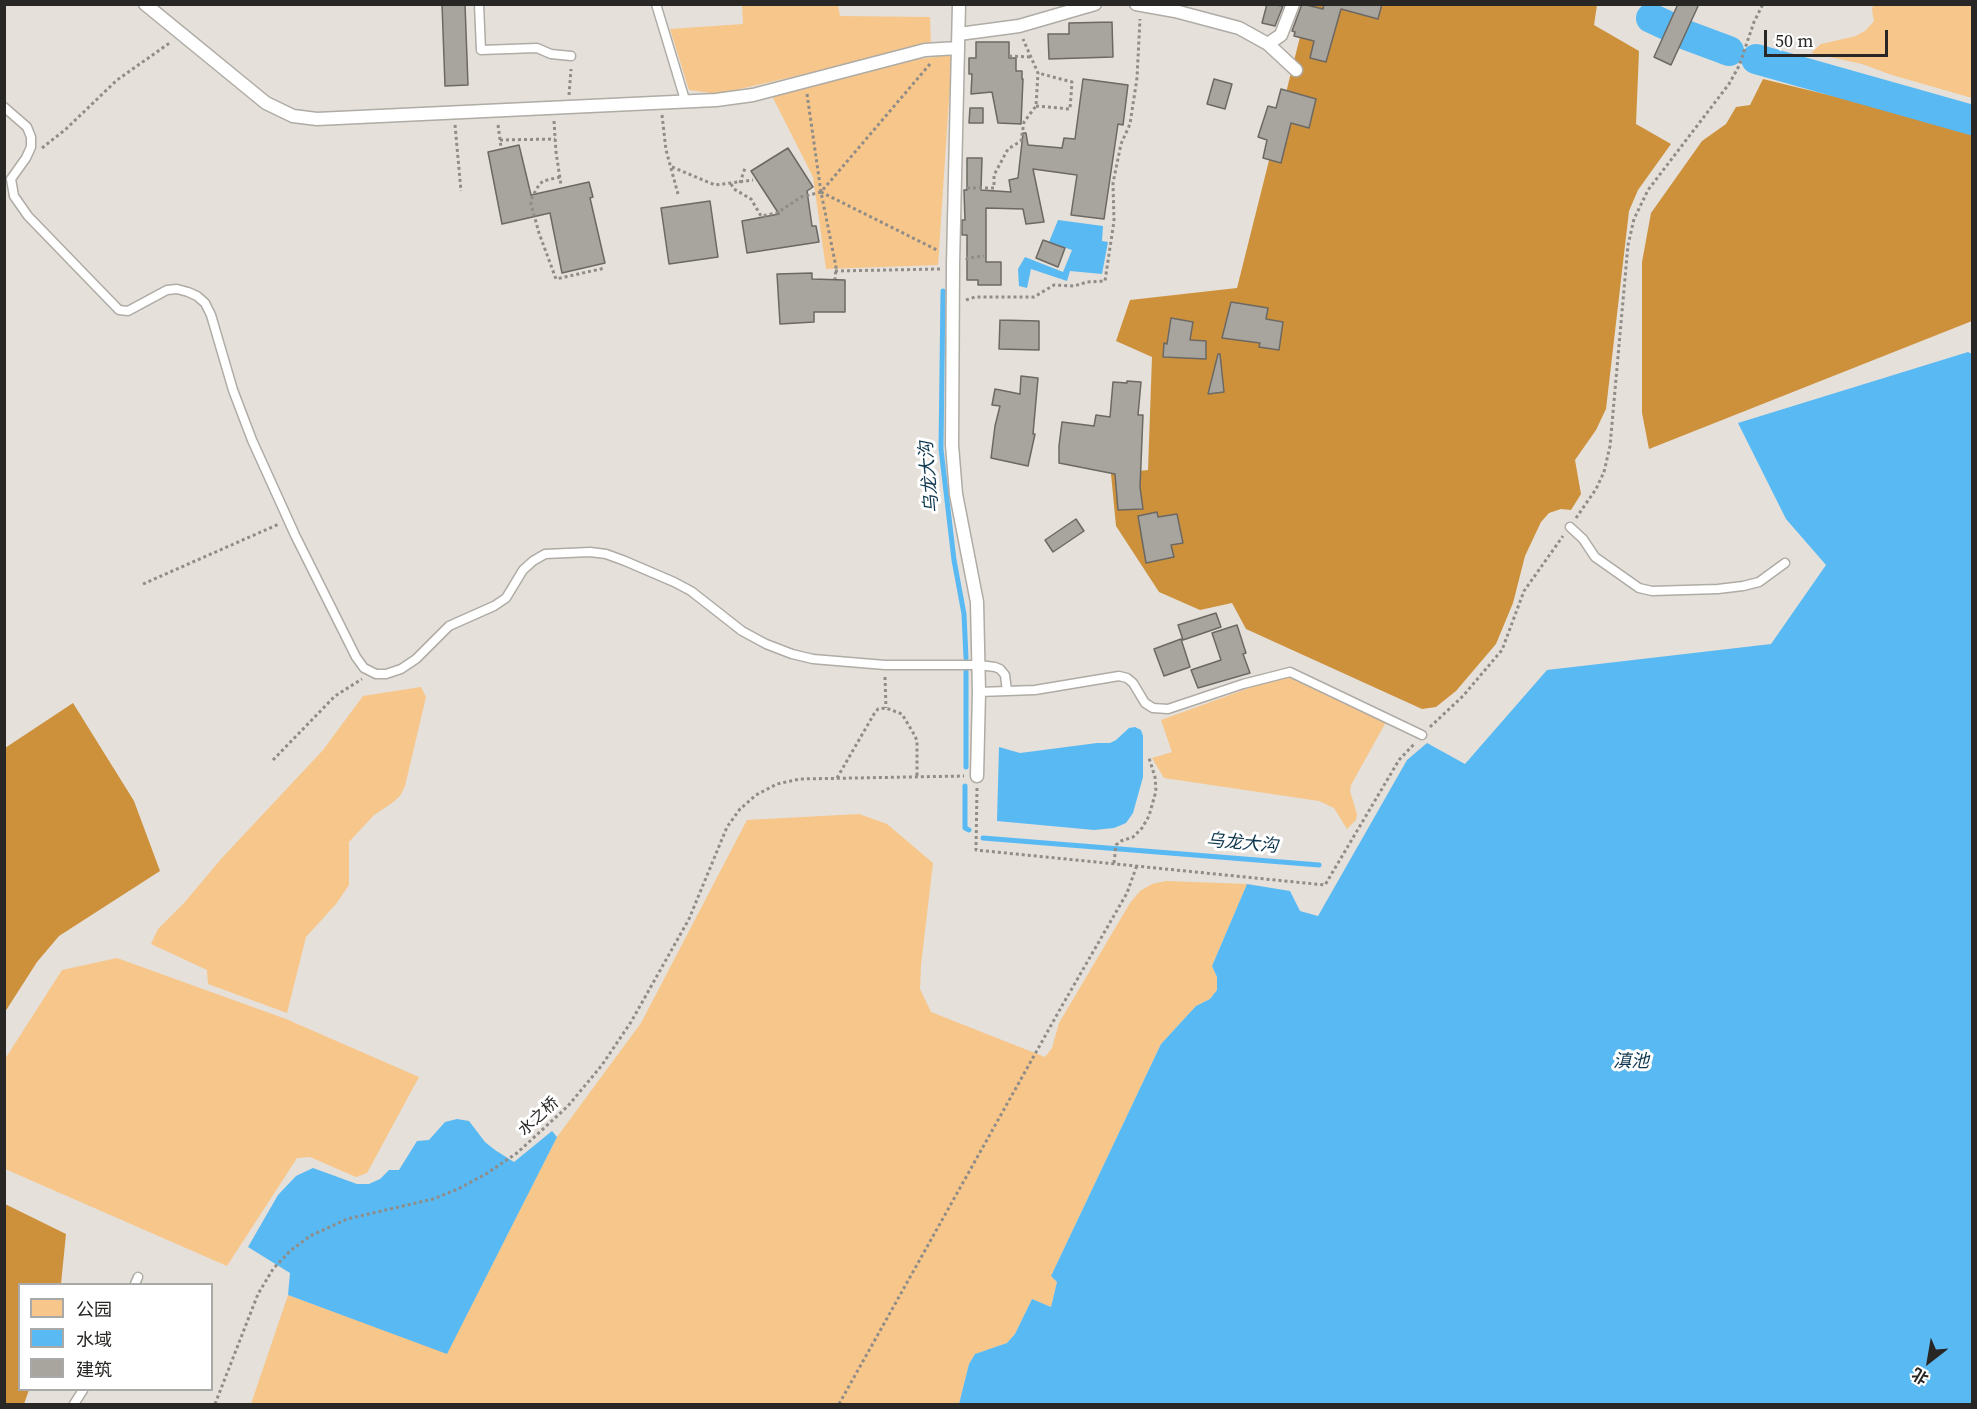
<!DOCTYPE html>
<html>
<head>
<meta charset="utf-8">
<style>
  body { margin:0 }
  #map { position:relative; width:1977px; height:1409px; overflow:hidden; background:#e5e0da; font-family:"Source Serif 4","Noto Sans SC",serif }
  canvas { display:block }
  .frame { position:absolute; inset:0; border:6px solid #292725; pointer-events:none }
  .legend { position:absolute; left:18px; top:1283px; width:195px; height:108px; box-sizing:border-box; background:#fff; border:2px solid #a9a9a8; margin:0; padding:8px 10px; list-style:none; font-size:18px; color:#292725 }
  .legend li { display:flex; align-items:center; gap:12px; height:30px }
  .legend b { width:30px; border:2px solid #a9a9a8 }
  .north { position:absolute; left:1899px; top:1331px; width:60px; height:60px; -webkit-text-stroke:4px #fff; paint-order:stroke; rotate:211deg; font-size:16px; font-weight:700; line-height:24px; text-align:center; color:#292725 }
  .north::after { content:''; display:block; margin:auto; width:21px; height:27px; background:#292725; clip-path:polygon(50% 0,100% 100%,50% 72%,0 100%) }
  .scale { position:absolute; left:1764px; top:30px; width:124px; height:27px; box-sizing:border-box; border:3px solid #292725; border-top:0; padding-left:8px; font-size:18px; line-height:21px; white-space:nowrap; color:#292725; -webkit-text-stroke:4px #fff; paint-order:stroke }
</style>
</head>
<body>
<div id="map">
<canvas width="1977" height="1409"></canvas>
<div class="frame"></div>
<ul class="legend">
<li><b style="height:16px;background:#f7c68a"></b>公园</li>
<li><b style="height:16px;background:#59b9f3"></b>水域</li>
<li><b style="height:16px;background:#a8a49e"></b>建筑</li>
</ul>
<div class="north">北</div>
<div class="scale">50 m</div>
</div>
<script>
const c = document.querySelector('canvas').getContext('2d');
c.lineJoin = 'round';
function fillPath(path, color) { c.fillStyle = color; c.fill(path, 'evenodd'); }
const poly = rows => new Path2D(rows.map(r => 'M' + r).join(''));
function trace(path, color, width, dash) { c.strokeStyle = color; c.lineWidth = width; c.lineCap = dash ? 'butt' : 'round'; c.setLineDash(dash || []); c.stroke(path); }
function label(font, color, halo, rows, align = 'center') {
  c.font = font + ' "Source Serif 4","Noto Sans SC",serif'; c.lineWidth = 6; c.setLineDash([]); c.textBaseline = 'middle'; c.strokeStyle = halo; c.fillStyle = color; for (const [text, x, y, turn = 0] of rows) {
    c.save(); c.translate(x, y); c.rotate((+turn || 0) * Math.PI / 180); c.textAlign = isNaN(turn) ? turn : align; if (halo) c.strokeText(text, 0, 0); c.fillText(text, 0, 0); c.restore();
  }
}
fillPath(poly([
  [742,5,838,5,840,16,930,17,931,45,718,94,689,90,670,29,743,24],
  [1873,5,1972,5,1972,98,1892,75,1862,64,1811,53,1821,44,1856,36,1866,30,1874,21,1872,10],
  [952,54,938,265,826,269,813,177,771,94,908,61],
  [1282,676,1294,678,1386,722,1351,785,1350,791,1357,814,1356,820,1347,829,1334,808,1319,801,1164,778,1152,758,1172,752,1161,720],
  [421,687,426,697,405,786,400,796,392,803,374,815,349,842,349,885,336,904,306,937,287,1013,208,984,207,970,151,944,158,929,184,903,221,859,323,750,363,696],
  [859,814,887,824,933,863,921,965,920,989,931,1012,1045,1057,1052,1048,1059,1023,1130,903,1140,891,1152,884,1166,881,1247,884,1212,966,1217,977,1217,990,1210,999,1196,1006,1161,1044,1051,1276,1057,1282,1051,1307,1032,1299,1015,1334,1007,1343,975,1354,969,1364,959,1404,251,1404,288,1295,447,1353,557,1137,641,1023,747,820],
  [117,958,286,1019,419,1077,367,1173,356,1177,310,1157,297,1158,227,1266,5,1169,5,1059,62,970]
]), '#f7c68a');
fillPath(poly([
  [1308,5,1597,5,1594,25,1639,51,1636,124,1671,144,1638,190,1629,211,1606,409,1596,430,1575,460,1581,494,1571,510,1561,509,1549,513,1541,522,1525,556,1513,603,1496,644,1456,691,1436,707,1422,709,1246,629,1232,603,1200,610,1159,592,1116,526,1111,474,1148,470,1152,357,1116,341,1130,300,1237,288],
  [1763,79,1972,130,1972,321,1649,449,1642,413,1642,262,1651,213,1702,141,1726,124,1736,107,1750,105],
  [73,703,134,801,160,871,59,936,37,962,5,1012,5,748],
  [5,1204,66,1234,61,1284,20,1284,20,1390,29,1390,24,1404,5,1404]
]), '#cd913c');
fillPath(poly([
  [1058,220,1103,226,1102,241,1108,242,1102,274,1070,271,1067,281,1031,269,1027,288,1019,286,1018,269,1025,257,1063,272,1072,250,1049,242],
  [1968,352,1972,354,1972,1404,959,1404,969,1364,975,1354,1007,1343,1015,1334,1032,1299,1051,1307,1057,1282,1051,1276,1161,1044,1196,1006,1210,999,1217,990,1217,977,1212,966,1247,884,1290,891,1300,911,1318,916,1407,760,1427,743,1465,764,1547,670,1771,644,1826,565,1786,519,1738,423],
  [1135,727,1141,730,1143,736,1143,777,1133,813,1126,823,1114,828,1094,830,997,821,999,747,1020,753,1097,743,1110,743,1116,740,1129,728],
  [457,1119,469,1121,485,1142,495,1150,514,1162,552,1131,557,1137,447,1354,288,1295,290,1273,248,1247,278,1195,296,1176,313,1168,357,1184,369,1184,380,1179,389,1170,399,1170,417,1141,429,1140,445,1122]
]), '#59b9f3');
trace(poly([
  [943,291,941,449,954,560,964,614,966,658],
  [966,767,966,671],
  [965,786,965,828,969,830],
  [983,838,1319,865]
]), '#59b9f3', 5);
trace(poly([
  [1651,18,1666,25],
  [1686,35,1729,51],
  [1756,59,1972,120]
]), '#59b9f3', 30);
const building = poly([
  [442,4,465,4,468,85,445,86,442,4],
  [1267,4,1283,6,1275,26,1262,23,1267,4],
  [1302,4,1323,9,1324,4,1382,4,1378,19,1341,9,1326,62,1310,58,1314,41,1294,36,1295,32,1292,31,1302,4],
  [1678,4,1699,4,1671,65,1654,57,1678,4],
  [1112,22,1113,57,1049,59,1048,34,1069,34,1069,23,1112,22],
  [976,42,1009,42,1009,58,1016,58,1016,71,1022,71,1022,79,1023,79,1021,124,998,123,992,92,971,94,972,74,969,74,969,58,976,58,976,42],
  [1083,79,1128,85,1123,125,1118,124,1104,219,1071,215,1077,175,1033,169,1044,222,1026,224,1023,209,986,208,986,262,1001,262,1001,285,978,285,978,280,967,280,967,235,962,235,962,220,965,220,964,190,967,190,967,158,982,158,981,190,1011,192,1009,180,1018,178,1023,133,1026,133,1028,145,1062,148,1064,138,1075,139,1083,79],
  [1214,79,1232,84,1225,109,1207,104,1214,79],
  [1281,89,1316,99,1309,128,1291,123,1281,163,1263,158,1267,140,1258,137,1268,106,1276,108,1281,89],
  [970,108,983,108,983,123,969,123,970,108],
  [519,145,531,195,589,182,593,197,590,198,605,263,562,273,550,213,502,224,488,152,519,145],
  [788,148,813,187,807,191,812,226,816,226,819,242,747,253,742,221,779,214,751,171,788,148],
  [710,201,718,257,669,264,661,208,710,201],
  [1043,240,1065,248,1058,267,1036,258,1043,240],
  [812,273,812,279,845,280,845,312,814,312,814,322,780,324,777,274,812,273],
  [1231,302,1268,308,1266,319,1283,322,1279,350,1259,347,1260,343,1222,338,1231,302],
  [1171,318,1193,322,1190,340,1206,341,1206,359,1163,357,1164,343,1167,344,1171,318],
  [1000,320,1039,321,1039,350,999,349,1000,320],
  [1218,354,1220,354,1224,392,1208,394,1218,354],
  [1021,376,1038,378,1033,434,1035,434,1028,466,991,458,995,426,1000,406,992,405,995,389,1020,394,1021,376],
  [1127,381,1141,382,1138,415,1143,415,1140,487,1143,509,1118,510,1115,474,1059,463,1059,446,1062,422,1094,426,1096,415,1110,417,1113,382,1127,383,1127,381],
  [1157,512,1158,517,1177,514,1183,543,1171,545,1174,557,1146,563,1138,516,1157,512],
  [1076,519,1084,531,1053,552,1045,540,1076,519],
  [1216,613,1221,627,1183,640,1178,625,1216,613],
  [1237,625,1246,653,1243,654,1250,673,1198,688,1191,670,1221,660,1212,633,1237,625],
  [1181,639,1190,667,1164,676,1154,649,1181,639]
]);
fillPath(building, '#a8a49e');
trace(building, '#6c6863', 1.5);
const service = poly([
  [479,4,481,50,537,48,551,54,571,56],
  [656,4,685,100],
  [4,107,27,127,31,137,31,147,26,158,11,179,14,196,28,216,119,310,128,311,167,290,177,289,188,292,197,296,205,303,211,315,233,390,252,440,295,535,356,657,364,668,376,674,386,674,401,669,416,659,449,626,494,606,506,598,523,570,533,561,545,554,590,552,606,554,625,561,674,582,691,591,742,631,766,644,792,654,813,659,885,665,979,665,995,667,1000,669,1005,675,1007,691],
  [1570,527,1583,539,1595,557,1639,588,1652,591,1718,589,1743,586,1759,582,1785,563],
  [979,692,1035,690,1119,676,1127,678,1133,683,1145,703,1153,708,1168,709,1243,684,1290,672,1422,735],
  [135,1284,138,1277],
  [74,1404,83,1390]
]);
const pedestrian = poly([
  [145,4,266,103,293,116,317,119,716,100,753,95,925,50,958,48],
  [959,4,953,264,952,445,956,494,977,602,979,692,977,776],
  [1136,4,1175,11,1239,28,1268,44,1296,70],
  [959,34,1019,26,1095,4],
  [1268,44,1281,35,1293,4]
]);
trace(service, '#afaba5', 11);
trace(pedestrian, '#afaba5', 15);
trace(poly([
  [1009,56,1031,57],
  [930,64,821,192,939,251],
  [807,94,821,192,836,267,835,279],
  [569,95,571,69],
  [1036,106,1070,109,1072,82,1038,73],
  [662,115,666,150,678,194],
  [554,121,556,152,561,185],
  [455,125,461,191],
  [498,125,501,147],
  [500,140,555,139],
  [42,148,66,129,117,80,171,42],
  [672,167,715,185,753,180],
  [560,177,543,181,539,185,532,197,531,204,539,233,556,279,605,268],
  [740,183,745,168],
  [731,184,734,189,751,199,761,216,777,213,801,197,821,192],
  [967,188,994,188,994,175,1008,149,1021,141,1024,122,1036,106,1038,73,1023,39],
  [966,260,968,258,984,256],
  [835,271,940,269],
  [966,300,975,297,1034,297,1054,285,1074,286,1087,282,1105,281,1114,221,1113,183,1121,144,1130,124,1137,78,1140,19],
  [1576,518,1596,489,1604,472,1610,446,1628,245,1634,219,1648,190,1729,84,1739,66,1754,22,1763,4],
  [143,584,279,524],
  [885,677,886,708],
  [1430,727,1463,696,1502,650,1524,591,1563,536],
  [273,760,335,696,362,679],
  [837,778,874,714,878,709,886,708,902,714,915,736,917,741,917,777],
  [977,788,976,850,1325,885,1399,760,1415,743],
  [1114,863,1116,845,1121,841,1133,837,1142,828,1149,816,1156,791,1155,777,1149,758],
  [215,1404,258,1294,273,1269,290,1251,310,1236,347,1219,433,1199,458,1189,486,1174,517,1153,568,1106,602,1065,631,1022,689,919,727,827,740,809,756,795,777,784,800,779,964,776],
  [839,1404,1063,1004,1127,893,1137,865]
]), '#908c88', 3, [3, 3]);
trace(service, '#fff', 8);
trace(pedestrian, '#fff', 12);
label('16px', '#292725', '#fff', [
  ["水之桥",539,1117,-43]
]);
label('italic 18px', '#0e374f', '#fff', [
  ["乌龙大沟",930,477,-95],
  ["乌龙大沟",1242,844,5],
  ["滇池",1631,1062]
]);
</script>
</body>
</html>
